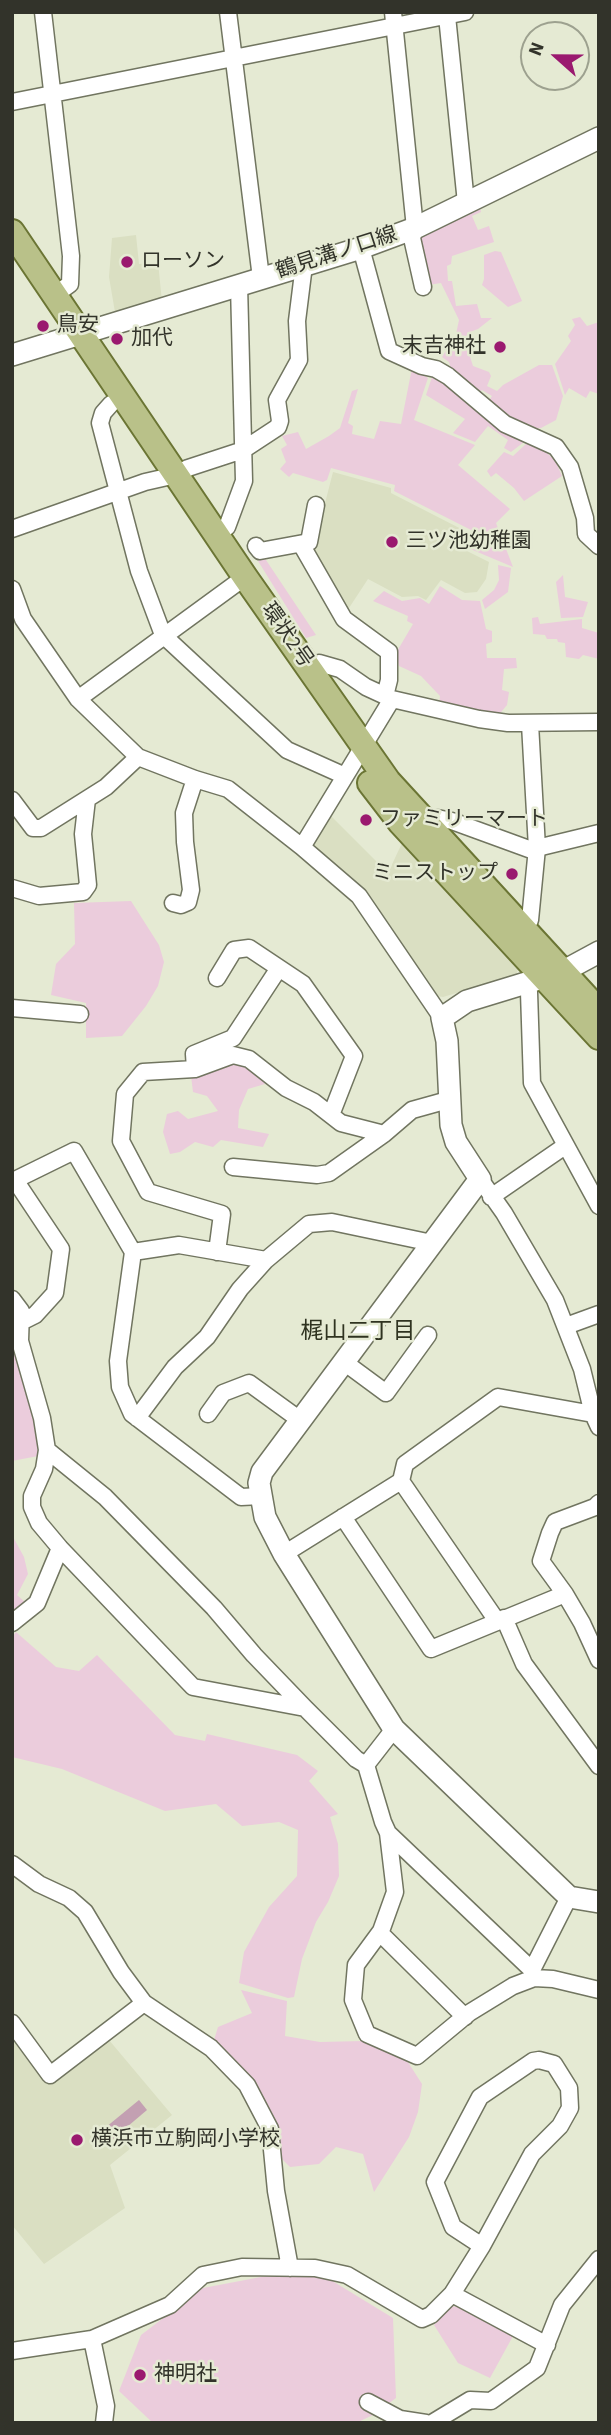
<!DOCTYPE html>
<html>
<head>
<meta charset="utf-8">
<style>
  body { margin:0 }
  #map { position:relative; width:611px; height:2435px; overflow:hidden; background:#e5ead3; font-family:"Source Sans 3",sans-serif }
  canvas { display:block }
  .frame { position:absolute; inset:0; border:14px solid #32332a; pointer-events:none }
  .north { position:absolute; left:520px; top:21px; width:70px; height:70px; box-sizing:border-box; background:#e5ead3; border:2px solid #9da18f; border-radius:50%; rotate:291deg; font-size:19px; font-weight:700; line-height:28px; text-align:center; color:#32332a }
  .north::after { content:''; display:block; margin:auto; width:24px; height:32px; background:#9a196f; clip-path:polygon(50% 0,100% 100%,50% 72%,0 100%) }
</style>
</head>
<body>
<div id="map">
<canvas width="611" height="2435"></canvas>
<div class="frame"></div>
<div class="north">N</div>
</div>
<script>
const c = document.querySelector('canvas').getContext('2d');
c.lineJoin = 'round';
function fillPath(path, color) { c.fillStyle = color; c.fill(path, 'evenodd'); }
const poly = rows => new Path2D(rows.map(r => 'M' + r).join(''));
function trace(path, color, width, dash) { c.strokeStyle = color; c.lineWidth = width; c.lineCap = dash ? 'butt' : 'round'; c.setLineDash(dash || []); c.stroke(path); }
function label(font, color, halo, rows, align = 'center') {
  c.font = font + ' "Source Sans 3","Noto Sans JP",sans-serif'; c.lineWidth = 5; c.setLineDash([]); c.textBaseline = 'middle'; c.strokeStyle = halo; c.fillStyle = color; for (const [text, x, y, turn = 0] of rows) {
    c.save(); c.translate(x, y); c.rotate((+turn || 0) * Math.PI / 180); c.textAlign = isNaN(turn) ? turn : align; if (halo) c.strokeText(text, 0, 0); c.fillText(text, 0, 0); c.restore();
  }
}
fillPath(poly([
  [136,235,139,264,158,262,162,302,116,318,109,277,112,238],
  [333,472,391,488,391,493,471,534,465,550,489,562,486,579,477,592,465,593,441,580,426,600,418,596,402,597,368,579,347,611,313,550],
  [329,814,388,873,402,843,519,967,516,975,443,997,437,996,371,897,310,844],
  [12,2031,52,2083,109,2040,172,2115,110,2165,125,2208,44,2264,12,2225]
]), '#dadfc2');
fillPath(poly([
  [479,205,481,212,472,216,478,230,489,226,494,242,452,256,451,264,447,266,448,281,452,281,456,306,477,304,481,318,492,318,478,329,467,333,466,344,473,366,489,372,491,376,487,386,497,391,503,385,539,365,552,365,563,396,556,420,541,428,532,429,511,420,488,402,492,396,482,390,477,393,452,372,449,362,442,357,456,334,459,320,441,283,428,285,418,238],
  [495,251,501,252,522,301,508,307,482,285,484,279,484,255],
  [580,317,587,326,599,322,599,394,590,391,586,398,569,388,565,395,555,364,571,341,568,336,575,325,572,319],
  [412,368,428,378,414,420,475,445,458,465,510,509,496,523,513,567,468,548,475,532,394,491,395,485,331,468,327,480,323,482,293,473,289,477,280,469,286,462,281,449,287,445,282,436,298,432,306,449,329,436,340,428,352,391,358,389,348,423,353,426,352,434,374,439,380,421,401,424],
  [432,377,458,393,499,429,524,442,511,452,504,448,508,440,488,426,475,442,453,433,465,419,426,395],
  [527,443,542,449,555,460,562,476,524,501,514,488,496,473,491,477,487,471,504,452,513,456],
  [264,557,316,635,306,638,258,561],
  [498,565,511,568,508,592,485,609,482,600,494,590,499,580],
  [563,575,565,597,588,602,583,617,561,618,556,582],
  [440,586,462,600,480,601,486,629,492,631,492,642,486,644,487,658,516,658,517,668,504,669,502,690,509,692,507,705,497,717,439,705,440,696,421,676,399,666,396,653,413,624,407,621,408,616,373,601,384,591,402,601,420,598,429,604],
  [538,617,540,624,582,619,582,628,599,633,599,659,583,655,579,659,566,657,565,643,558,642,557,639,547,639,545,635,533,634,532,618],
  [131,901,159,945,164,962,158,986,146,1006,122,1036,86,1038,86,1003,51,995,56,964,75,944,74,903],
  [226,1062,241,1063,259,1075,265,1084,248,1089,239,1110,238,1128,269,1134,263,1147,221,1140,213,1147,195,1142,180,1152,170,1154,163,1132,167,1114,178,1111,188,1119,218,1111,207,1096,193,1092,191,1076],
  [12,1306,37,1430,38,1456,12,1461],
  [12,1535,24,1557,28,1574,17,1595,26,1603,12,1611],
  [16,1632,56,1667,79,1671,97,1655,175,1735,205,1741,207,1734,297,1755,318,1771,309,1781,338,1814,330,1817,338,1844,339,1876,328,1902,316,1922,302,1959,294,1997,288,1998,239,1983,244,1952,269,1907,297,1876,298,1830,279,1822,242,1826,216,1804,165,1811,62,1769,12,1757,12,1637],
  [241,1990,287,2001,285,2036,320,2042,363,2041,406,2059,422,2084,418,2112,409,2137,374,2192,363,2154,336,2147,319,2164,290,2167,282,2159,276,2126,253,2081,214,2040,218,2027,252,2013],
  [321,2274,393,2318,396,2398,388,2404,370,2398,373,2415,356,2423,153,2423,119,2391,141,2335,203,2288,261,2277],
  [452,2306,461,2308,513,2336,490,2378,458,2363,434,2325]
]), '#ebccdc');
fillPath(poly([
  [139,2100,147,2110,108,2143,100,2132]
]), '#c3a0b2');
const street = poly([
  [43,12,71,256,70,284,55,295],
  [228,12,261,278],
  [393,12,415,228,412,238,423,287],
  [447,16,466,203],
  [12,102,465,12],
  [361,248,389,351,422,366,436,369,448,376,505,424,556,447,570,467,585,518,586,534,599,546],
  [111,404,103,413,100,423,139,571,163,635,287,750,345,776],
  [12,529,145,482,176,475,188,468,243,450,278,427,280,421,277,400,299,360,297,321,304,265],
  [217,534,227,527,244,481,239,285],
  [301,544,344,619,389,652,389,680,385,696],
  [256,546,260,551,309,542,316,505],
  [12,589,23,619,78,699,138,757,195,779,228,789,302,847,359,896,442,1018],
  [310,670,319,663,340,669,366,687,392,699,479,719,508,723,599,722],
  [78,699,245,577],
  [12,800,33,828,41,828,106,787,138,757],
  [423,830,437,818,452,821,537,852],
  [302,847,392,699],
  [537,848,599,833],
  [12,888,39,896,83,892,88,885,83,834,87,799],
  [173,903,181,905,188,902,191,890,185,842,184,813,195,779],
  [521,928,530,920,537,848,530,724],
  [217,978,234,950,249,948,279,968],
  [526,983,529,992,532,1083,599,1206],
  [12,1008,80,1014],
  [195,1069,233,1055,249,1059,286,1088,314,1102,341,1123,384,1134],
  [233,1167,317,1175,329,1173,384,1134,412,1110,448,1100],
  [480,1179,504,1213,555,1300,582,1369,593,1414,599,1427],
  [491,1197,565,1146],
  [133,1252,179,1245,266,1260,309,1224,332,1222,432,1243],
  [217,1252,222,1214,148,1192,121,1141,125,1094,143,1072,195,1069,194,1054,233,1038,279,968,303,984,354,1056,331,1115],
  [12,1299,21,1311,20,1341,42,1418,47,1450,44,1469,32,1496,32,1507,39,1523,60,1548,193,1687,305,1708],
  [21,1322,35,1315,55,1293,61,1249,15,1180,74,1151,133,1252,118,1361,120,1387,132,1414,241,1497,261,1496],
  [566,1326,599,1314],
  [344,1362,386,1393,428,1335],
  [208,1414,223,1393,249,1383,300,1420],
  [137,1418,175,1367,207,1337,240,1289,266,1260],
  [47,1450,105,1497,214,1608,254,1655,305,1708,356,1759,366,1765,383,1822,388,1833,395,1892,381,1931,356,1965,353,2000,367,2034,417,2056,469,2013,513,1986,534,1978,553,1979,599,1990],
  [401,1481,497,1621],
  [343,1517,431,1649,565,1594,541,1561,550,1533,555,1522,595,1507,599,1503],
  [284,1554,401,1481,405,1464,498,1397,593,1414],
  [565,1594,582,1623,599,1660],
  [504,1618,524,1664,599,1766],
  [12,1623,37,1603,60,1548],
  [366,1765,394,1729],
  [388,1833,532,1970,534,1978],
  [12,1864,39,1884,69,1898,85,1912,121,1972,144,2003,211,2048,247,2085,270,2129,276,2191,290,2268],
  [380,1933,465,2017],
  [532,1970,569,1897],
  [12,2023,50,2075,144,2003],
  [452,2294,547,2345],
  [92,2339,106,2406,104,2423],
  [12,2351,92,2339,170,2305,203,2275,242,2267,315,2268,347,2275,422,2319,431,2315,452,2294,482,2246,532,2154,560,2126,570,2108,569,2088,554,2064,539,2060,533,2061,480,2097,435,2182,453,2227,482,2246],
  [368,2402,400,2419,426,2423],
  [432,2423,470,2400,491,2401,537,2368,562,2305,599,2259]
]);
const secondary = poly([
  [12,355,361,248,415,228,599,138],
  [599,952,562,972,467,1001,442,1018,447,1041,451,1125,456,1142,480,1179,262,1472,259,1483,265,1517,284,1554,394,1729,569,1897,599,1902]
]);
const primary = poly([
  [12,232,245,577,388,781,599,1011],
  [370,783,400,822,599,1037]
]);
trace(street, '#717560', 19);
trace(secondary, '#717560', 24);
trace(primary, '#6b7534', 28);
trace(street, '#fff', 16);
trace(secondary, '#fff', 21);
trace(primary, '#b9c189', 24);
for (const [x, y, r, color] of [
  [127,262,7,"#9a196f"],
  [43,326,7,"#9a196f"],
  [117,339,7,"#9a196f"],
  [500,347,7,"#9a196f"],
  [392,542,7,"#9a196f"],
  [366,820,7,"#9a196f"],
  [512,874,7,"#9a196f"],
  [77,2140,7,"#9a196f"],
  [140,2375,7,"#9a196f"]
]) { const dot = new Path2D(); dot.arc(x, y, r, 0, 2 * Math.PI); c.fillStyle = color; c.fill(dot); trace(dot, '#e5ead3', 2.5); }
label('21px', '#32332a', '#e5ead3', [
  ["鶴見溝ノ口線",337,254,-18],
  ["環状2号",286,636,55]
]);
label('21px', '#32332a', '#e5ead3', [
  ["ローソン",141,262],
  ["鳥安",57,326],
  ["加代",131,339],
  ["末吉神社",486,347,"right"],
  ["三ツ池幼稚園",406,542],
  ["ファミリーマート",380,820],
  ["ミニストップ",498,874,"right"],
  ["横浜市立駒岡小学校",91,2140],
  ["神明社",154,2375]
], 'left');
label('23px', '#2f3320', '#e5ead3', [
  ["梶山二丁目",358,1333]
]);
</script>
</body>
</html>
